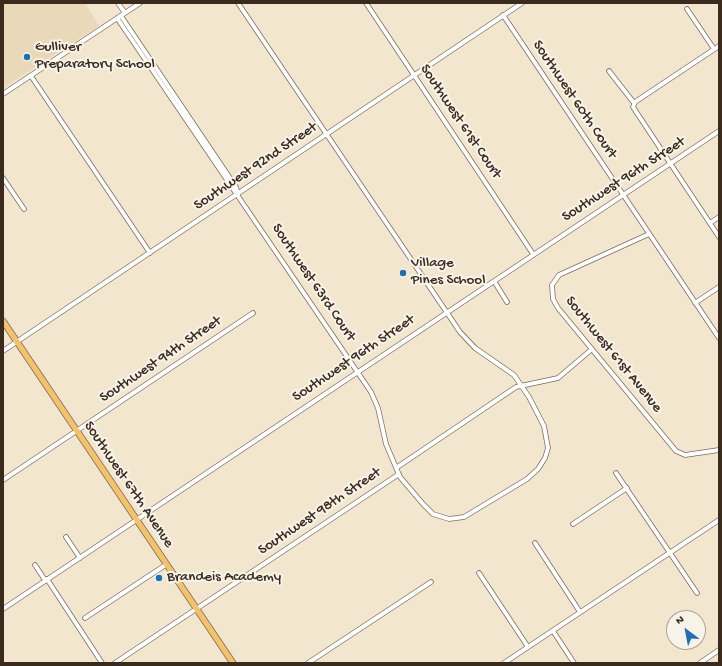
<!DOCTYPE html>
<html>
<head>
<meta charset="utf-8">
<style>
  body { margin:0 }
  #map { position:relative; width:722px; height:666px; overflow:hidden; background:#f3e6cf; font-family:"Gochi Hand",sans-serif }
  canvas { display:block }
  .frame { position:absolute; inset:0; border:4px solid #3b2a1e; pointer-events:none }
  .north { position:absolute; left:666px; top:610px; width:40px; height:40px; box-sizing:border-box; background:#f7f3e8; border:1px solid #aca397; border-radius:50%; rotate:328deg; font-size:11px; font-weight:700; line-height:16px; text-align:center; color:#3b2a1e }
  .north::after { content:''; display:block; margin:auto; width:14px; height:18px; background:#1f6fb2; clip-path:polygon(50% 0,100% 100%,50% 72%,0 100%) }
</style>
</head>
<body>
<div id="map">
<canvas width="722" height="666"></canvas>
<div class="frame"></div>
<div class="north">N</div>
</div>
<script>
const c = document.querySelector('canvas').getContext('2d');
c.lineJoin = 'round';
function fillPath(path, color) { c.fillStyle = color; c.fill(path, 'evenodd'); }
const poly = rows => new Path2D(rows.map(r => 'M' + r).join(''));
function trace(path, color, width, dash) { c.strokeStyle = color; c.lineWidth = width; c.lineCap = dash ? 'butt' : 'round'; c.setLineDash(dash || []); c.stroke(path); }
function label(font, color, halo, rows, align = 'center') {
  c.font = font + ' "Gochi Hand",sans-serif'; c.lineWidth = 4; c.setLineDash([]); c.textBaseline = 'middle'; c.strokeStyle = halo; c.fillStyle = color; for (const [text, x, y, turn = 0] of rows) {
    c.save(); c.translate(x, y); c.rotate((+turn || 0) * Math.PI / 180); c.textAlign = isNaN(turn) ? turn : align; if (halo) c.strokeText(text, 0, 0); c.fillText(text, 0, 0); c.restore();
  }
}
fillPath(poly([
  [3,3,85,3,99,26,3,88]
]), '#ead8ba');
const minor = poly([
  [118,3,125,13],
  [366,3,533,254],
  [687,9,714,49],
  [503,15,719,338],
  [121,16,236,187,238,194],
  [117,18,371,392,378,408,386,444,400,477,423,504,433,514,449,519,464,517,527,479,538,469,545,458,548,448,544,426,529,397,514,375,475,348,460,332,238,3],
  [719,46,635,102,633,107,719,237],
  [609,71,634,103],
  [31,76,150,253],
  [3,94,140,3],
  [3,178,24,209],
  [710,223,719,217],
  [649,234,559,275,552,285,553,299,558,308,676,451,685,455,719,450],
  [494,281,507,302],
  [695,303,719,287],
  [3,351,522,3],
  [396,468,516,387,558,378,592,349],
  [616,473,697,593],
  [3,480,253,313],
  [573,524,627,488],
  [66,537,80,558],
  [535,543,580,612],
  [35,565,45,580],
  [479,573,528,647],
  [47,579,102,663],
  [3,609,719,131],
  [85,618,167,564],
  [553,631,574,663],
  [115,663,399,474],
  [308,663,431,582],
  [504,663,719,520],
  [700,663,719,650]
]);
const major = poly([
  [3,321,233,663]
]);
trace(minor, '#7b6c5c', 5.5);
trace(major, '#7b6c5c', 7);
trace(minor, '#fff', 4);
trace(major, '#f3c26a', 5.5);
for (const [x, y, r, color] of [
  [27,57,4,"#1f6fb2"],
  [403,273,4,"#1f6fb2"],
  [159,578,4,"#1f6fb2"]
]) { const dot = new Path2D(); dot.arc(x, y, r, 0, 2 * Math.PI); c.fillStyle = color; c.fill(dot); trace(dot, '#f7f3e8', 1.5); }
label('15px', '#3b2a1e', '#f7f3e8', [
  ["Gulliver",35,48],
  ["Preparatory School",35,65],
  ["Village",411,264],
  ["Pines School",411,281],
  ["Brandeis Academy",167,578]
], 'left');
label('15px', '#3b2a1e', '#f7f3e8', [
  ["Southwest 60th Court",574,100,56],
  ["Southwest 61st Court",460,122,56],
  ["Southwest 92nd Street",256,167,-34],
  ["Southwest 96th Street",624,180,-33],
  ["Southwest 63rd Court",313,283,56],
  ["Southwest 61st Avenue",613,355,51],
  ["Southwest 96th Street",354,359,-34],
  ["Southwest 94th Street",161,360,-34],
  ["Southwest 67th Avenue",128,485,56],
  ["Southwest 98th Street",320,512,-34]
]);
</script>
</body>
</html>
